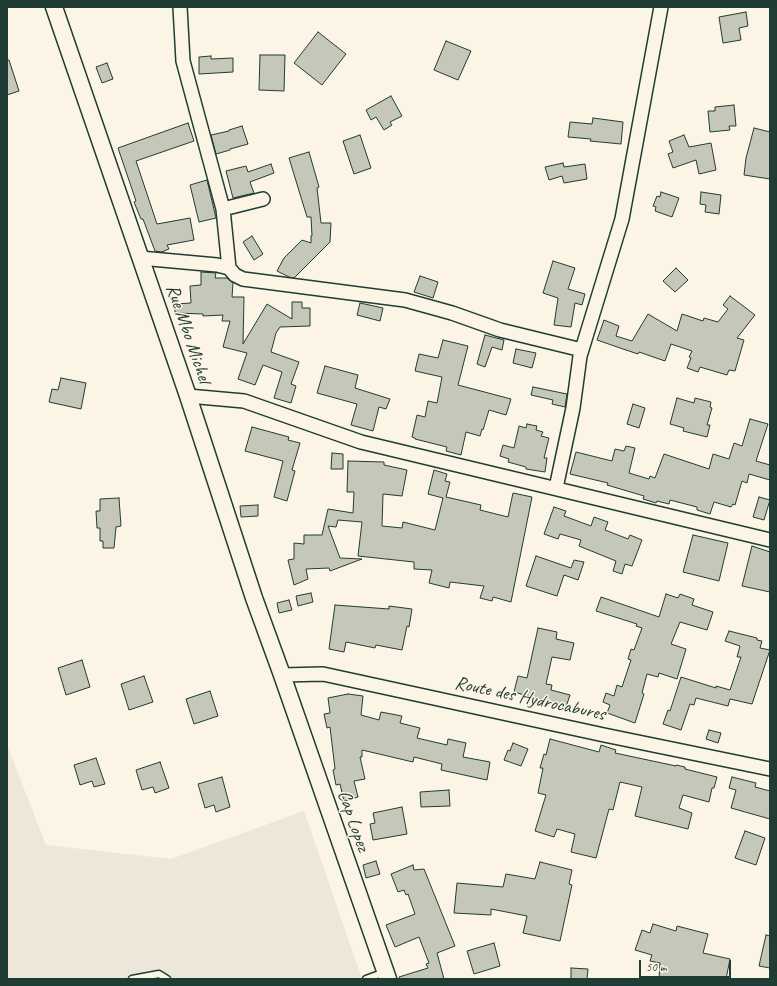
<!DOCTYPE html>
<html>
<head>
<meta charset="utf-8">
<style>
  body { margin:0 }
  #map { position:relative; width:777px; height:986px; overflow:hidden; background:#fcf5e5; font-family:Caveat,sans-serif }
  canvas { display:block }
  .frame { position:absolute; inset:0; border:8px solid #1f3d34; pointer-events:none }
  .scale { position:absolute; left:639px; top:960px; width:92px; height:18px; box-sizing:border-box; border:2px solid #1f3d34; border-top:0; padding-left:5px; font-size:12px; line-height:14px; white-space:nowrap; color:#1f3d34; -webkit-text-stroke:3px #fcf5e5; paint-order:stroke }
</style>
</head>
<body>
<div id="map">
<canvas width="777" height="986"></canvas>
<div class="frame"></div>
<div class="scale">50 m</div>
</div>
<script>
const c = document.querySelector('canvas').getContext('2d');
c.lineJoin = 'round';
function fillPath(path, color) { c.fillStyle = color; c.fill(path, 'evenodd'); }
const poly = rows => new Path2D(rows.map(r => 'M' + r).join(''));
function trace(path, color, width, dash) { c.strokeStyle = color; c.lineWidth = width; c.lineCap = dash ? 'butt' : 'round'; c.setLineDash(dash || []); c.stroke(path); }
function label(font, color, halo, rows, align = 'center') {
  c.font = font + ' Caveat,sans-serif'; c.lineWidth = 3; c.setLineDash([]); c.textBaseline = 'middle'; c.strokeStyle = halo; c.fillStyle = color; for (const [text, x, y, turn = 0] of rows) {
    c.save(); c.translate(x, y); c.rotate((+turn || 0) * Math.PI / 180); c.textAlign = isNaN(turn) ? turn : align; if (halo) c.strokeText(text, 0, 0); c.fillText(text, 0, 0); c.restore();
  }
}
fillPath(poly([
  [7,745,46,845,171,859,304,811,362,979,7,979]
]), '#ece7d8');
const building = poly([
  [746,12,748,26,739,28,741,40,723,43,719,17,746,12],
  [318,32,346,54,322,85,294,63,318,32],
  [446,41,471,51,458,80,434,70,446,41],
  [260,55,285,55,284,91,259,90,260,55],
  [211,56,211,59,233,58,233,72,199,74,199,57,211,56],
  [7,60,9,60,19,91,7,95,7,60],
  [107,63,113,79,102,83,96,67,107,63],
  [391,96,402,116,390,122,392,125,384,130,376,117,371,120,366,110,391,96],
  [734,105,736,126,729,126,730,130,710,132,708,111,715,111,715,107,734,105],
  [593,118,623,122,621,144,590,141,591,139,568,137,570,122,592,124,593,118],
  [188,123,194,141,136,161,157,224,190,218,194,240,167,245,169,249,162,252,155,251,143,219,141,219,134,202,136,201,118,148,188,123],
  [242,126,248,144,230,149,230,150,216,154,211,135,229,131,229,130,242,126],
  [754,128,770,132,770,179,744,175,746,158,754,128],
  [360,135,371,168,354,174,343,141,360,135],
  [684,135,689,147,711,143,716,170,699,174,696,160,673,168,668,154,673,152,669,141,684,135],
  [309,152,319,187,317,188,321,223,331,223,330,242,294,278,289,277,277,271,284,258,302,240,311,243,311,236,312,236,311,217,307,217,289,158,309,152],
  [563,163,564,167,585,164,587,179,564,183,562,176,549,180,545,167,563,163],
  [271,164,274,173,250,182,254,193,233,198,226,171,246,166,248,172,271,164],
  [207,180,216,218,199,222,190,185,207,180],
  [661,192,679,198,672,217,655,211,656,207,653,206,657,196,660,197,661,192],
  [701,192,721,195,719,214,705,212,706,205,700,204,701,192],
  [252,236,263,254,254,260,243,242,252,236],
  [553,261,575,268,568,289,585,294,582,305,575,303,571,327,554,325,558,298,543,293,553,261],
  [676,268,688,280,675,292,663,281,676,268],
  [201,272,216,273,215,278,227,278,233,283,232,297,244,297,243,344,267,304,292,319,292,302,302,302,302,308,310,308,310,326,280,327,276,333,271,352,299,362,291,384,296,386,291,403,274,398,282,372,263,365,255,385,238,379,247,353,223,347,230,321,222,321,223,315,203,316,203,314,175,313,175,304,191,303,190,286,201,285,201,272],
  [420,276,438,282,433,298,414,292,420,276],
  [730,296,755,315,737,338,744,340,735,371,729,370,727,375,700,367,698,372,687,368,691,358,689,357,692,351,671,344,665,361,639,352,638,354,623,349,597,340,604,320,619,326,616,336,632,341,648,314,677,331,682,314,703,321,704,318,718,322,728,309,723,305,730,296],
  [360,303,383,308,380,321,357,315,360,303],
  [485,335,504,340,502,350,492,347,485,367,477,364,485,335],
  [443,340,468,346,458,385,511,399,506,415,489,410,483,430,482,429,480,436,466,432,461,455,446,451,447,447,415,439,415,438,412,437,417,415,425,417,428,401,437,403,442,377,415,371,419,354,438,358,443,340],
  [516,349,536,353,532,368,513,363,516,349],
  [325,366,358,375,355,388,390,399,386,409,379,407,373,431,351,425,357,404,317,393,325,366],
  [61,378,86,383,81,409,49,402,52,389,58,390,61,378],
  [533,387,567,394,565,407,552,404,553,400,531,395,533,387],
  [677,398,694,403,695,398,711,402,710,407,712,408,707,425,710,425,707,437,683,431,684,428,670,424,677,398],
  [633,404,645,408,639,428,627,424,633,404],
  [750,419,768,424,756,461,770,465,770,480,749,474,747,483,742,481,735,505,733,504,731,507,714,502,710,514,697,510,697,507,670,500,669,504,657,501,656,503,643,499,644,496,607,485,608,483,570,474,576,452,612,461,615,449,624,451,626,446,635,448,629,473,649,479,650,476,655,478,664,454,709,469,713,454,729,459,734,443,742,446,750,419],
  [527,424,537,426,536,430,543,432,541,436,549,438,544,458,547,458,545,472,526,469,526,467,508,462,509,459,500,456,503,445,514,448,519,426,526,428,527,424],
  [252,427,289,437,288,440,300,443,292,470,295,471,287,501,274,497,283,461,245,451,252,427],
  [332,453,343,454,343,469,331,469,332,453],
  [348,461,384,462,384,465,407,470,402,496,383,494,382,526,402,528,403,522,435,530,443,498,428,494,434,470,447,474,445,481,450,482,446,497,481,505,480,510,508,517,513,493,532,497,511,602,493,597,492,601,480,598,484,586,450,582,449,588,429,583,432,570,414,569,414,562,358,556,362,522,338,520,336,527,328,526,340,558,362,559,330,571,329,568,306,569,308,579,294,585,288,560,294,559,294,543,304,544,304,535,322,535,328,509,353,513,354,492,347,492,348,461],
  [759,497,770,500,764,520,753,517,759,497],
  [119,498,121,526,116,527,114,548,103,548,103,541,100,541,100,528,97,528,96,511,100,511,100,499,119,498],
  [258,505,258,516,241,517,240,506,258,505],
  [554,507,566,511,564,516,591,526,594,517,608,522,605,530,628,539,630,535,642,540,632,566,625,564,622,574,613,571,616,561,579,546,581,540,560,534,558,539,544,534,554,507],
  [693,535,728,543,719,581,683,572,693,535],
  [752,546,770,552,770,592,742,586,752,546],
  [536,556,571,568,574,560,584,562,578,580,564,575,557,596,526,586,536,556],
  [311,593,313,602,298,606,296,596,311,593],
  [666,594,678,598,680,594,694,599,692,605,713,612,707,630,680,622,671,644,686,649,677,679,659,673,658,677,647,674,642,693,644,694,635,723,607,713,610,705,603,702,606,693,614,696,617,685,622,687,631,660,628,659,631,649,634,650,642,628,636,626,637,624,596,611,601,597,659,617,666,594],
  [289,600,292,610,279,613,277,603,289,600],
  [335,605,389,609,389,606,412,609,409,627,407,626,402,650,376,645,375,648,346,642,344,652,329,649,335,605],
  [538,628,557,632,556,639,574,643,570,660,552,657,546,684,552,685,551,690,570,695,566,707,514,692,518,676,527,678,538,628],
  [729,631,757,638,757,640,762,641,760,648,770,650,752,704,730,699,728,706,696,698,694,705,690,704,681,730,663,724,668,710,670,711,681,677,716,688,716,686,730,690,741,657,737,657,740,646,725,641,729,631],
  [82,660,90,687,66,695,58,668,82,660],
  [144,676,153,702,129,710,121,684,144,676],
  [210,691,218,716,194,724,186,699,210,691],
  [348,694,363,696,361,715,379,720,381,712,402,716,400,723,420,728,417,738,447,745,448,739,466,743,463,757,490,762,487,780,441,770,442,764,414,757,413,762,362,750,362,757,360,757,365,779,354,781,358,797,344,801,340,784,336,785,333,770,335,769,330,727,327,728,324,714,330,713,328,698,348,694],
  [709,730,721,733,718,743,706,739,709,730],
  [550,739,599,752,601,745,616,750,615,753,676,766,676,765,685,767,685,769,717,777,714,788,712,788,709,802,683,795,679,808,692,813,688,829,635,816,642,787,620,782,613,810,609,809,596,858,571,852,575,834,557,829,554,837,535,831,546,795,538,793,543,768,540,768,544,754,546,755,550,739],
  [513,743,528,749,521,766,504,760,508,750,510,751,513,743],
  [96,758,105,784,94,787,92,781,80,785,74,765,96,758],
  [160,762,169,788,155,793,153,787,142,790,136,770,160,762],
  [222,777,230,807,216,812,214,805,205,808,198,784,222,777],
  [732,777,756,783,755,787,770,791,770,819,731,808,736,790,729,788,732,777],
  [449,790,450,806,421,807,420,792,449,790],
  [402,807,407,834,373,840,370,824,375,823,373,813,402,807],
  [745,831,765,838,756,865,735,858,745,831],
  [376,861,380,874,366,878,363,865,376,861],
  [540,862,572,870,569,884,572,885,560,941,523,933,527,916,491,909,491,915,454,913,457,883,503,887,506,874,535,879,540,862],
  [413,865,414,870,424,869,455,946,437,953,444,979,400,979,399,977,428,968,426,964,429,963,419,937,395,947,386,925,415,914,408,894,406,895,404,890,398,892,391,874,413,865],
  [653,924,676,931,677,926,708,934,703,953,730,959,726,979,659,979,660,963,650,961,652,955,635,950,642,930,650,933,653,924],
  [766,935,770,936,770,968,759,966,766,935],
  [494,943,500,966,474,974,467,951,494,943],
  [571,968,588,969,587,979,571,979,571,968]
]);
fillPath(building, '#c5c7b9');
trace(building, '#1f3d34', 1);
const service = poly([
  [132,979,159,974,167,979],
  [366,979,385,972]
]);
const minor = poly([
  [180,7,183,61,223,209],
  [140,258,217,265,229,268,235,275,243,279,405,300,452,313,500,330,582,350],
  [229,268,223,209,263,199],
  [188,396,244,401,361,442,770,540],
  [556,488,573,408,580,356,622,219,661,7],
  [282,675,323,674,604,735,770,769]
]);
const tertiary = poly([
  [54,7,188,396,254,598,282,675,388,979]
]);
trace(service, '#1f3d34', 9);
trace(minor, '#1f3d34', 16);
trace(tertiary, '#1f3d34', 19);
trace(service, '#fcf5e5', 6);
trace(minor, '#fcf5e5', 13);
trace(tertiary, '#fcf5e5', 16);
label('19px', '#1f3d34', '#fcf5e5', [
  ["Rue Mbo Michel",188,334,71],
  ["Route des Hydrocabures",530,699,12],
  ["Cap Lopez",353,821,71]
]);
</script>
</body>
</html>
